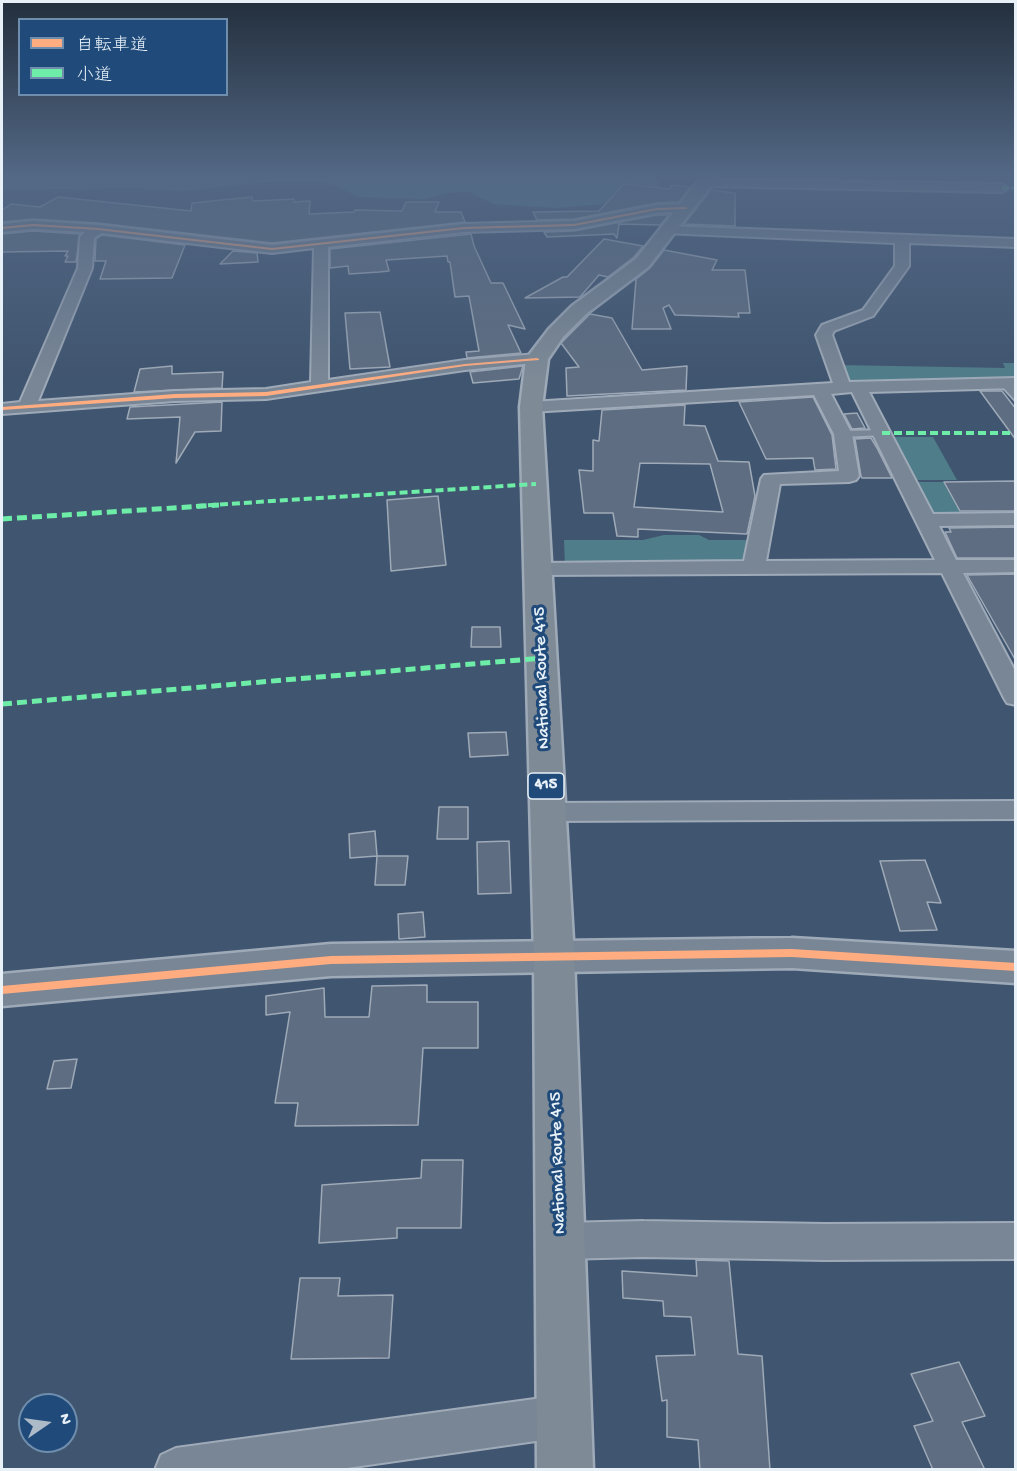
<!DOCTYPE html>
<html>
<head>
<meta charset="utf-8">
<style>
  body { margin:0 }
  #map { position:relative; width:1017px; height:1471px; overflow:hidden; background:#40556f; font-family:"Gochi Hand","Klee One",sans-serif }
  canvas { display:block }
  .frame { position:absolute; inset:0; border:3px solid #e8f1f8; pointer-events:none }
  .legend { position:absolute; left:18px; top:18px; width:210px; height:78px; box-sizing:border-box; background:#1f4a7a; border:2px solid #6f8dac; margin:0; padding:8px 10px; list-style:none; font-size:18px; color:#e8f1f8 }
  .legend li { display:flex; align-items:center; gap:12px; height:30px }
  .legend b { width:30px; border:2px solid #6f8dac }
  .north { position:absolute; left:18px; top:1393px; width:60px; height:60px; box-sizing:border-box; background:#1f4a7a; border:2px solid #6f8dac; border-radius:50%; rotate:77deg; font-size:16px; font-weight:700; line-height:24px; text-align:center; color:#e8f1f8 }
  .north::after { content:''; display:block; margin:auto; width:21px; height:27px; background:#adbac8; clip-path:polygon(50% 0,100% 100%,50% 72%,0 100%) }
</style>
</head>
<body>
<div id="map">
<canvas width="1017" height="1471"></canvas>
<div class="frame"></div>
<ul class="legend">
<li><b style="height:8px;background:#ffac80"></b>自転車道</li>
<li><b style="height:8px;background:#6deda7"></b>小道</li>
</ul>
<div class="north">N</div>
</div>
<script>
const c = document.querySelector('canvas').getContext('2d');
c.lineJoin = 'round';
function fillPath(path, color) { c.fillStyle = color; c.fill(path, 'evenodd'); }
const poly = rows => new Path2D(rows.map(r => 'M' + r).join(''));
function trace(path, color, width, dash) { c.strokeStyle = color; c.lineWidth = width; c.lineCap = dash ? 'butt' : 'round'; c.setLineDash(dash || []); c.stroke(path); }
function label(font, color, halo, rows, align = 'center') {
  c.font = font + ' "Gochi Hand",sans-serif'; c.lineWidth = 6; c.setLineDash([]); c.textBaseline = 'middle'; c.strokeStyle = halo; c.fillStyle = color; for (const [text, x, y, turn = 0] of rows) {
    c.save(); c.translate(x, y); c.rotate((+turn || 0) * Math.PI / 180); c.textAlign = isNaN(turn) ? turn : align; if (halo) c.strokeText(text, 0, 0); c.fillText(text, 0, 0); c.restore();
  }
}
fillPath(poly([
  [2,174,654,174,660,184,650,195,604,204,555,208,494,204,470,192,446,193,427,199,359,197,331,184,312,181,271,182,180,191,136,188,2,190],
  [1003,363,1015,363,1015,380,848,385,838,365,1005,368],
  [890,437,933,437,957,480,911,480],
  [911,482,944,482,963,516,929,516],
  [664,535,699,535,709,540,745,540,755,544,751,565,565,567,564,540,643,540]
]), '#507d8a');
const building = poly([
  [624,184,670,189,672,185,690,187,679,202,657,203,574,219,537,220,533,212,599,211,624,184],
  [711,190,735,193,735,226,684,224,711,190],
  [58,197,191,211,192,203,252,197,253,201,294,199,294,202,310,201,309,214,354,212,355,210,402,211,406,202,439,202,435,212,461,212,465,222,272,243,98,223,33,219,2,222,2,210,11,204,40,207,58,197],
  [657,215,669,215,660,225,619,224,617,238,614,234,547,237,544,232,574,231,657,215],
  [33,231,80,234,76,262,65,262,68,256,65,256,68,251,2,252,2,234,33,231],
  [471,234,474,246,491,283,503,283,525,329,508,325,521,353,467,358,466,352,479,351,469,296,455,297,450,262,448,262,447,256,386,260,389,271,379,272,349,274,348,266,330,268,330,249,471,234],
  [102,235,185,245,172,278,100,279,106,261,95,261,96,239,102,235],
  [604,239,643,246,634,257,608,277,599,275,580,297,525,298,563,277,567,277,604,239],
  [664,250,717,260,712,270,745,270,750,313,738,313,739,317,675,315,669,305,663,308,671,329,632,329,636,280,635,280,650,268,664,250],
  [233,251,257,253,258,262,220,264,233,251],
  [380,312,390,367,350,369,345,313,380,312],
  [590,314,612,318,642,370,687,366,686,390,567,396,566,368,579,367,561,343,590,314],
  [172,366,172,374,223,372,222,388,134,392,140,369,172,366],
  [523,366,519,379,473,383,470,372,523,366],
  [980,391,1002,391,1016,409,1016,440,980,391],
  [813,397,832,435,836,469,815,470,813,458,766,459,739,402,813,397],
  [222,402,221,431,195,432,176,463,180,417,127,419,130,407,222,402],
  [685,405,684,425,705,426,718,461,749,462,755,496,747,534,638,529,638,537,617,536,613,513,584,513,579,470,593,471,593,440,599,441,602,410,685,405],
  [640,463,710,464,723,512,634,507,640,463],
  [857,413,865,428,852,429,844,414,857,413],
  [871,438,877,448,892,478,862,478,861,476,855,439,871,438],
  [1016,481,1016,511,960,511,944,482,1016,481],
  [438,496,446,565,391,571,387,500,438,496],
  [1016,527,1016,558,957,558,945,532,951,532,949,528,1016,527],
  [1016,574,1016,661,967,575,1016,574],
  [472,627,500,627,501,647,471,647,472,627],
  [506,732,508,755,470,757,468,733,506,732],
  [439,807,468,807,468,839,437,839,439,807],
  [375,831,377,856,350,858,349,834,375,831],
  [509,841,511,893,478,894,477,842,509,841],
  [377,856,408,856,405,885,375,885,377,856],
  [925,860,941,903,927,902,937,930,900,931,880,861,925,860],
  [423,912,425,937,399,939,398,914,423,912],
  [427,985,427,1002,478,1002,478,1048,423,1048,418,1125,295,1126,298,1103,275,1103,290,1012,266,1015,266,996,324,988,325,1017,369,1017,372,986,427,985],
  [77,1059,71,1088,47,1089,54,1061,77,1059],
  [422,1160,463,1160,461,1228,397,1228,397,1238,319,1243,322,1185,421,1178,422,1160],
  [696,1260,729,1261,738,1354,762,1356,770,1470,700,1470,698,1440,667,1437,667,1400,662,1401,656,1356,695,1355,691,1317,664,1316,663,1301,623,1298,622,1271,697,1276,696,1260],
  [300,1278,340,1278,338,1296,393,1295,389,1358,291,1359,300,1278],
  [959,1362,985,1416,962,1422,985,1470,933,1470,914,1426,933,1421,911,1374,959,1362]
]);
fillPath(building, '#5e6d81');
trace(building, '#9faab8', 1.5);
const lane = poly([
  [1001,381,1007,381,1016,391,1016,401,1001,385,1001,381],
  [882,430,885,431,885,435,843,437,838,434,843,431,882,430]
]);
const street = poly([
  [705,179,1002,184,1008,188,1002,192,701,186,699,183,705,179],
  [686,204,692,208,690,211,657,213,574,229,464,232,328,247,328,380,465,360,537,354,545,359,543,362,465,370,266,399,175,401,2,414,2,404,20,402,78,268,80,237,85,232,33,229,2,232,2,224,33,221,98,225,272,245,464,224,574,221,657,205,686,204],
  [101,233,272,253,314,248,311,382,266,389,175,391,38,401,92,268,94,238,101,233],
  [668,226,1016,239,1016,247,909,243,909,266,873,316,834,331,832,335,849,382,1016,378,1016,388,869,392,933,514,1016,513,1016,525,939,526,956,560,1016,560,1016,572,963,573,1016,673,1016,705,1007,703,1004,698,942,573,539,575,531,574,528,569,531,564,539,563,744,561,761,479,764,475,839,471,834,434,814,395,531,412,525,411,522,407,525,403,531,402,833,383,816,335,822,325,863,310,895,266,895,243,663,233,661,230,663,227,668,226],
  [852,392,935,560,766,561,780,484,849,482,856,480,859,476,852,434,831,394,852,392],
  [1016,801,1016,819,547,821,537,819,533,812,537,805,547,803,1016,801],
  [643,1221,825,1224,1016,1223,1016,1259,825,1260,643,1257,562,1259,549,1254,543,1241,549,1228,562,1223,643,1221],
  [564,1395,579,1401,585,1416,579,1431,564,1437,333,1470,155,1470,161,1455,176,1448,564,1395]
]);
const secondary = poly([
  [792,938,1016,951,1016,983,792,968,331,976,2,1006,2,974,331,944,792,938]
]);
const highway = poly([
  [704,174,720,174,648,267,586,314,563,337,548,359,542,407,574,957,593,1470,537,1470,534,957,520,407,526,359,549,329,572,306,636,259,704,174]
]);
trace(lane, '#9faab8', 4);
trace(street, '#9faab8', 4);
trace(secondary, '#9faab8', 5);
trace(highway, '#9faab8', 5);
fillPath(lane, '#798695');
fillPath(street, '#798695');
fillPath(secondary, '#798695');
fillPath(highway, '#7e8a96');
trace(poly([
  [1002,188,1016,188]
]), '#6deda7', 3, [6, 3]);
trace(poly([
  [882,433,1016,433],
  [196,506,536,484]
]), '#6deda7', 4, [8, 4]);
trace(poly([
  [2,519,219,505],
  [2,704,543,658]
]), '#6deda7', 5, [10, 5]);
fillPath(poly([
  [686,207,687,209,657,210,574,226,464,229,272,250,98,230,33,226,2,229,2,227,33,224,98,228,272,248,464,227,574,224,657,208,686,207],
  [537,358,539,359,539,360,465,366,266,396,175,398,2,410,2,407,175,394,266,392,465,364,537,358],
  [792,949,1016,963,1016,971,792,957,331,964,2,994,2,986,331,956,792,949]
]), '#ffac80');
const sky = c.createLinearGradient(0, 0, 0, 380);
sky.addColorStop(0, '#232f3d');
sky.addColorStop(0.46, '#536885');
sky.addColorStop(1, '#53688500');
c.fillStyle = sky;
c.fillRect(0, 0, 1017, 380);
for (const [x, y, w] of [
  [546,786,36]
]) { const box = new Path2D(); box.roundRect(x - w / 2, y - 13, w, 26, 4.5); c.fillStyle = '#1f4a7a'; c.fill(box); trace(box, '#e8f1f8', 1.5); }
label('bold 16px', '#e8f1f8', null, [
  ["415",546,786]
]);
label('18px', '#e8f1f8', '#1f4a7a', [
  ["National Route 415",543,678,-92],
  ["National Route 415",559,1163,-92]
]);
</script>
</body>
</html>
